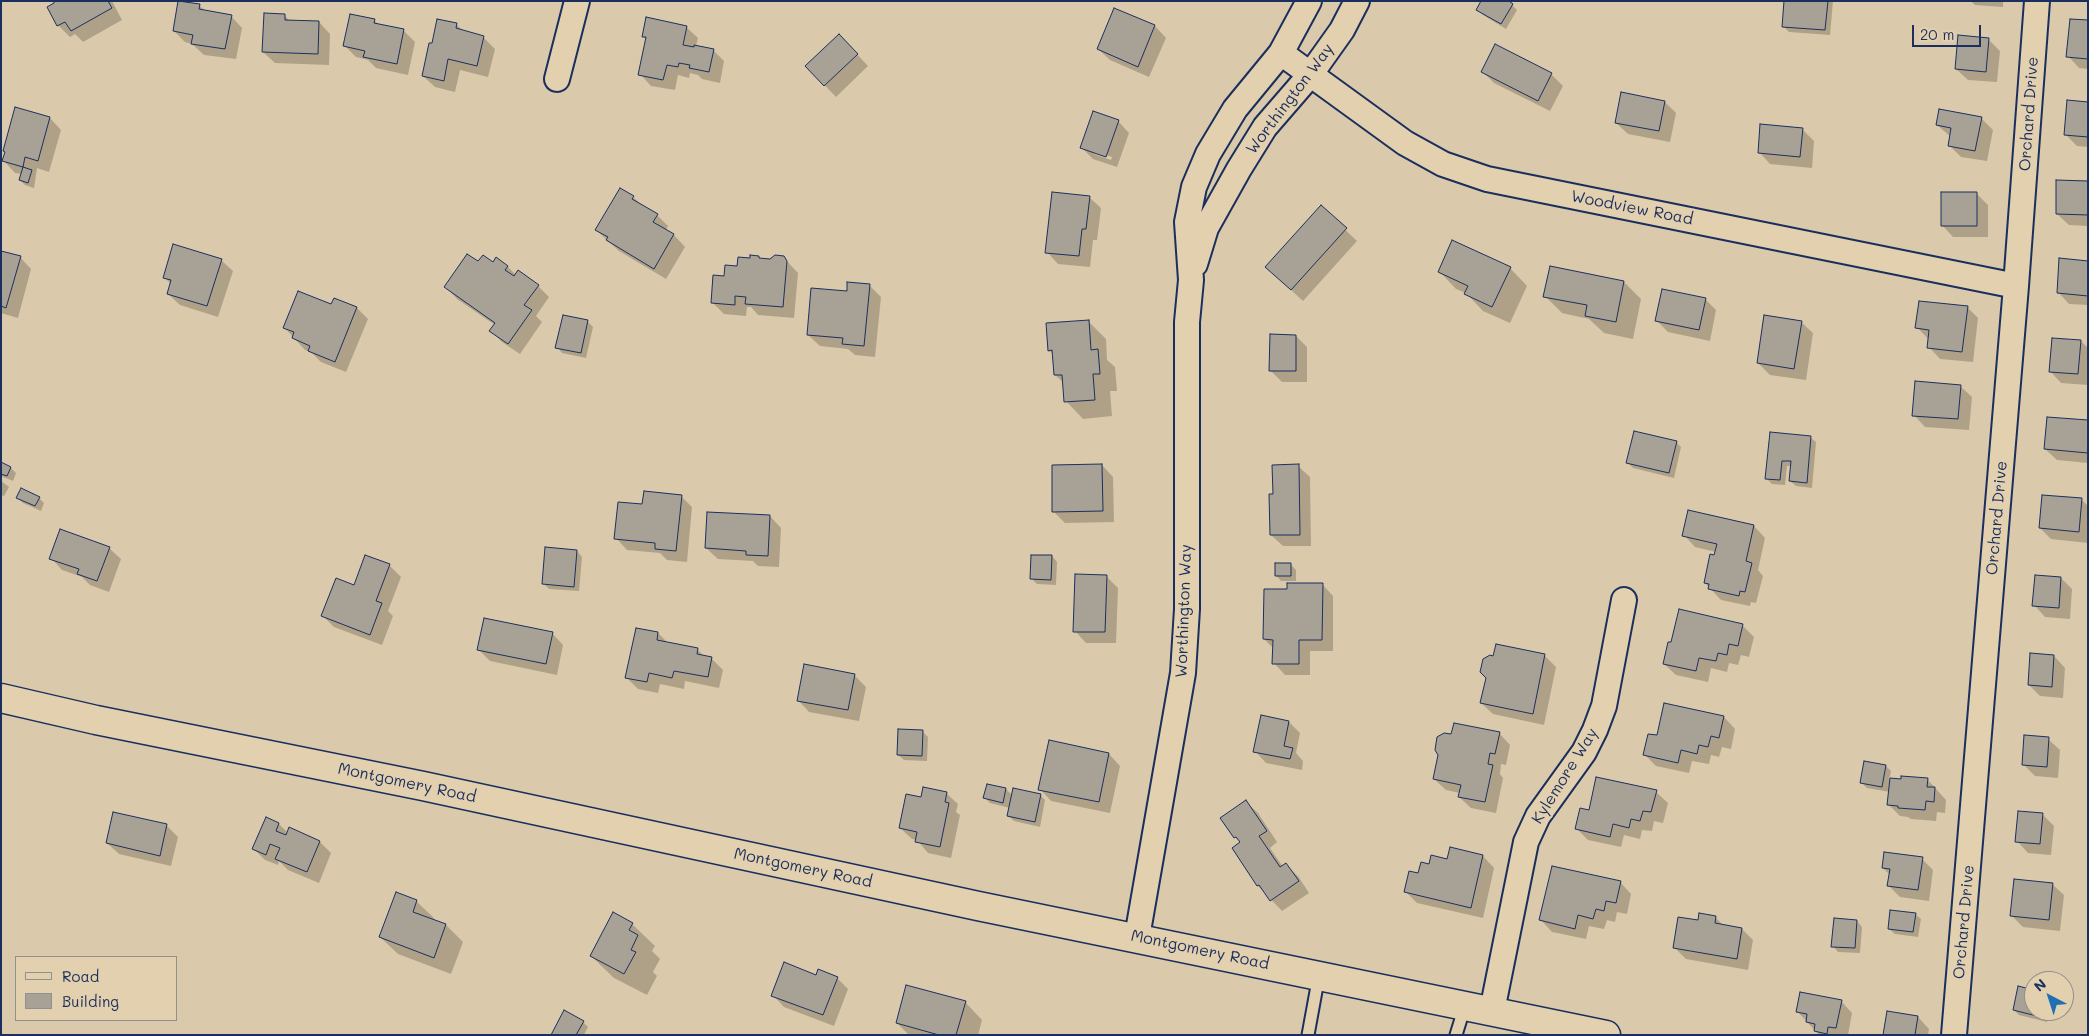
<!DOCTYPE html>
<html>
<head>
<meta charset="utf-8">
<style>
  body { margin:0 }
  #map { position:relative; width:2089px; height:1036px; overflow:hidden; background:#dacaab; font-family:Mali,sans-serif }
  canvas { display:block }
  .frame { position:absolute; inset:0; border:2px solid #1b2f5e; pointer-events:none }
  .legend { position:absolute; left:15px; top:956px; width:162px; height:65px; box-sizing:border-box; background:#e2d0ae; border:1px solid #92908e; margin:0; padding:6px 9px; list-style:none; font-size:15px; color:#1b2f5e }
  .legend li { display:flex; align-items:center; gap:10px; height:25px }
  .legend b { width:25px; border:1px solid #92908e }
  .north { position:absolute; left:2024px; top:971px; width:50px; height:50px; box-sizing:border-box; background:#e2d0ae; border:1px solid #92908e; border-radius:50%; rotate:320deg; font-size:14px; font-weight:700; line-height:20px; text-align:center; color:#1b2f5e }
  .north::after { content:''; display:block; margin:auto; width:18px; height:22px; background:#1f6fb2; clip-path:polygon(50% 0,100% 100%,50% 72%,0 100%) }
  .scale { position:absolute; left:1912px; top:25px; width:69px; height:22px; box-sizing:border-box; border:2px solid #1b2f5e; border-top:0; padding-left:6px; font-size:15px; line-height:18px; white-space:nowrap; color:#1b2f5e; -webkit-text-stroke:4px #e2d0ae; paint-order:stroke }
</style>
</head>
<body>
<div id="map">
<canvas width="2089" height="1036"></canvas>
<div class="frame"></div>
<ul class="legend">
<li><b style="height:6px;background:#e2d0ae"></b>Road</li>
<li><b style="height:14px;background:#a8a196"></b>Building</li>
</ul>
<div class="north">N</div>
<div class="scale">20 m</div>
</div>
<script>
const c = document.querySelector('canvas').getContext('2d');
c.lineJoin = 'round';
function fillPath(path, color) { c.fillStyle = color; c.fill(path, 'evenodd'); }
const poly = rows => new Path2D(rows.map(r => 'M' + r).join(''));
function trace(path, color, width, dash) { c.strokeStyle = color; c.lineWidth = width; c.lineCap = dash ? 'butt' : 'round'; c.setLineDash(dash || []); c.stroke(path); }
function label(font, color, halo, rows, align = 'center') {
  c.font = font + ' Mali,sans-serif'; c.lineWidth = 4; c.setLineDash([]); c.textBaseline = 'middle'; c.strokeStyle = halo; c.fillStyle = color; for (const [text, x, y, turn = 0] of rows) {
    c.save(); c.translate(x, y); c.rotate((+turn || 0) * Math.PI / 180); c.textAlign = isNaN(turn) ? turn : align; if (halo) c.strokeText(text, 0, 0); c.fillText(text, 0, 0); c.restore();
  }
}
fillPath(poly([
  [55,1,112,1,122,20,83,42,75,34,70,37,58,25,49,8,56,3],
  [1785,1,1833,1,1830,35,1789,32,1783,26],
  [1971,1,2003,1,2003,7,1975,5],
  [199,5,206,12,231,16,242,28,236,59,204,55,192,44,185,42,174,31],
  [1512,5,1517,10,1506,29,1483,15,1478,10],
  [1115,9,1155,26,1166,38,1149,77,1110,60,1098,49],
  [284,15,290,21,319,22,330,34,329,65,275,63,263,52],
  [374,20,380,26,403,30,415,42,408,75,376,68,368,60,356,57,345,46],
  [2088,22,2088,69,2079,68,2068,56],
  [456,24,464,32,483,37,495,49,488,77,460,70,455,92,435,87,423,76,433,45],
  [686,27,698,38,696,46,713,50,724,61,720,83,702,79,698,75,690,73,689,78,678,75,675,90,651,86,640,74,647,40,643,36],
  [839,35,868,66,836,97,806,66],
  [1988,39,2000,51,1997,82,1968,80,1956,69],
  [1483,72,1551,74,1563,86,1550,111,1494,83],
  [1665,102,1676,113,1670,142,1628,134,1616,123],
  [2088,103,2088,147,2077,146,2065,134],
  [50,118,61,130,49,172,37,168,34,188,25,185,20,180,22,174,15,173,4,161],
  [1981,118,1993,130,1987,161,1961,157,1949,145,1951,137,1937,125],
  [1118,121,1129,133,1117,167,1093,159,1082,148],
  [1094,151,1112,157,1111,160,1094,154],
  [1803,130,1814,141,1812,168,1770,164,1759,152],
  [2088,182,2088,226,2069,225,2057,214],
  [1977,194,1988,205,1988,237,1953,237,1942,225],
  [633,197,643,206,657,215,668,226,666,230,674,235,685,247,666,279,619,251,596,230],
  [1089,197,1101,208,1097,240,1093,240,1090,267,1058,264,1047,252],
  [1321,207,1357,241,1303,301,1278,278],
  [1,252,20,257,31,269,18,318,1,313],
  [758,257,761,260,770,260,783,257,798,273,794,318,758,315,751,307,747,307,746,316,724,314,712,302,725,277,751,259],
  [221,260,233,271,218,317,180,305,168,294,171,284,164,277],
  [2088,262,2088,305,2069,304,2058,292],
  [478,263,507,266,516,275,538,286,549,297,536,316,542,322,520,354,502,342,491,331,495,325,457,299,446,287],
  [1551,267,1624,282,1641,299,1633,339,1604,333,1589,319,1562,313,1545,296],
  [1510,268,1527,286,1510,323,1483,311,1466,293,1456,289,1439,271],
  [869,285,881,297,875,357,855,355,848,349,820,346,808,335,848,292],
  [335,299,357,308,368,319,346,372,321,362,311,352,305,350,284,327,332,306],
  [1705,299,1716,310,1710,341,1668,332,1656,320],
  [1967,307,1978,318,1973,362,1940,359,1929,347,1928,339,1917,327],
  [1088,321,1106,339,1107,360,1115,367,1117,391,1110,391,1112,416,1083,419,1066,401,1064,383,1055,375,1054,355,1049,350],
  [588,322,593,327,586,358,562,353,557,347],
  [1801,322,1813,333,1806,380,1770,375,1758,363],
  [1296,336,1307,347,1307,382,1282,382,1270,370],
  [2081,341,2088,348,2088,385,2061,383,2050,371],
  [1960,386,1972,397,1969,430,1925,427,1914,415],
  [2088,422,2088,463,2057,460,2045,449],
  [1771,434,1810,437,1816,442,1812,488,1796,486,1790,481,1791,466,1787,466,1785,485,1772,484,1766,478],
  [1676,442,1681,447,1674,478,1633,468,1628,463],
  [1,463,11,468,16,473,13,481,1,476],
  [1102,465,1113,477,1114,522,1065,523,1053,511],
  [1298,466,1310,477,1311,546,1283,546,1271,535,1274,496],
  [1,481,9,487,4,496,1,495],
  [681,496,692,507,687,562,667,560,660,553,627,550,616,538],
  [18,498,39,498,44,503,41,511,23,503],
  [2082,500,2088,506,2088,543,2051,539,2040,528],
  [1689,512,1754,526,1765,538,1758,570,1763,576,1756,603,1751,602,1750,606,1721,600,1705,583,1716,552,1695,547,1684,535],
  [770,516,781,528,779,567,758,566,753,561,718,559,706,548],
  [109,548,121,559,109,592,90,585,82,577,62,570,51,558],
  [546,549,577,551,582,557,579,591,549,589,543,583],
  [1052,556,1057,562,1056,585,1037,584,1032,579],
  [1290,564,1296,570,1296,581,1281,581,1276,575],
  [389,565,401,577,388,611,393,616,382,645,334,627,323,616,354,586],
  [1106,576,1118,588,1116,643,1086,643,1075,631],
  [2061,578,2072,589,2070,619,2045,617,2034,605],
  [1322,584,1333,596,1333,651,1310,651,1310,675,1285,675,1274,663,1274,649,1264,639,1288,590],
  [1742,625,1754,637,1749,657,1741,655,1738,665,1729,663,1727,672,1711,668,1708,682,1676,675,1664,664],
  [636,629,658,633,668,643,697,649,705,657,711,658,723,670,719,688,685,681,684,689,660,684,658,693,638,689,627,678],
  [552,633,563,645,557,675,490,661,478,649],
  [1544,655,1556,667,1544,725,1493,714,1481,703],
  [2054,656,2065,668,2063,698,2040,696,2029,685],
  [855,676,866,687,859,721,809,712,798,700],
  [1665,704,1724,717,1735,729,1731,749,1722,747,1719,757,1711,755,1709,764,1692,761,1689,773,1656,766,1644,754,1658,737],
  [1289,722,1300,733,1296,753,1303,761,1302,770,1266,763,1255,751],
  [922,731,928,737,927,761,904,760,898,755],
  [1499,733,1510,745,1506,765,1501,764,1500,774,1503,778,1496,813,1471,808,1459,797,1460,793,1446,790,1434,779],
  [2048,739,2060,750,2058,778,2035,776,2023,764],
  [1050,742,1109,754,1120,766,1110,813,1051,801,1040,789],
  [1886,766,1891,771,1889,780,1902,781,1927,779,1946,800,1945,813,1937,812,1936,821,1911,819,1908,817,1900,816,1888,804,1890,792,1867,788,1861,782],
  [1006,789,1013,796,1040,795,1045,800,1040,827,1014,821,1008,816,1010,808,990,803,985,798],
  [1656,792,1668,803,1663,823,1654,821,1652,831,1642,830,1640,839,1624,835,1621,847,1588,840,1576,828,1590,811],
  [946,793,958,804,956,812,960,815,951,858,928,853,917,840,912,839,900,828,922,798],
  [1246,802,1258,813,1277,842,1270,848,1283,867,1286,865,1298,876,1309,893,1282,911,1258,886,1233,848,1241,843,1235,837],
  [2042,814,2054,826,2051,855,2028,853,2017,841],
  [267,819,279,824,288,833,290,829,320,842,331,853,319,883,288,870,279,861,278,865,265,860,254,849],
  [167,826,178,837,171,866,119,854,107,843],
  [1451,849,1483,856,1494,868,1483,918,1417,903,1406,892,1419,874,1430,866,1448,861],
  [1922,859,1933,870,1929,901,1900,897,1889,886,1890,875,1883,868],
  [1620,882,1631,894,1627,914,1617,912,1615,922,1607,920,1604,929,1589,926,1586,939,1552,932,1541,920],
  [2052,884,2064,895,2060,931,2023,927,2012,916],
  [416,901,434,918,433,920,446,925,463,942,451,974,398,954,380,937],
  [1915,914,1921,919,1918,937,1895,934,1889,929],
  [1715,917,1724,926,1742,929,1753,940,1748,970,1686,959,1674,947,1699,921],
  [1857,921,1862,927,1860,953,1838,952,1833,946],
  [632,924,655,946,652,951,660,959,653,972,657,976,647,995,614,978,591,956],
  [816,976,837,978,848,989,834,1026,784,1007,773,995],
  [2034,991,2034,1011,2049,1011,2047,1022,2019,1015,2014,1010],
  [1841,1001,1852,1013,1848,1035,1819,1035,1797,1011],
  [965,1002,982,1020,978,1035,909,1035,897,1023],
  [1918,1017,1929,1029,1928,1035,1884,1035],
  [583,1022,588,1027,584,1035,552,1035]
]), '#0003');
const building = poly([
  [54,1,108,1,112,8,71,31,65,22,57,26,47,7,54,3,54,1],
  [178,1,200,4,199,9,232,15,225,49,191,44,193,35,173,31,178,1],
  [1481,1,1509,1,1513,4,1501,24,1476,10,1481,1],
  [1784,1,1828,1,1825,30,1782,27,1784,1],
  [1114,8,1155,25,1138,67,1097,49,1114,8],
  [264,13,285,14,285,20,319,21,318,54,262,52,264,13],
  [350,14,375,19,374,23,404,29,397,64,363,57,365,51,343,46,350,14],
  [646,17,687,26,683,45,694,47,694,45,714,49,709,72,689,68,690,65,679,63,678,67,667,65,663,80,638,75,646,37,642,37,646,17],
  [437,19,457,23,456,28,484,36,477,66,448,59,444,81,422,76,429,43,432,43,437,19],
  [2070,19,2088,20,2088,59,2066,57,2070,19],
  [839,34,858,54,824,86,805,66,839,34],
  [1958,35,1989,38,1986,72,1955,69,1958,35],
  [1495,44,1552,73,1538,101,1481,72,1495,44],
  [1621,92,1665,101,1659,131,1615,123,1621,92],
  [2067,100,2088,102,2088,137,2064,135,2067,100],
  [15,107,50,117,38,161,25,157,23,167,2,161,5,152,3,151,15,107],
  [1939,109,1982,117,1975,151,1948,146,1951,128,1936,125,1939,109],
  [1093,111,1119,120,1106,157,1080,148,1093,111],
  [1760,124,1803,128,1800,157,1758,153,1760,124],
  [23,167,32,170,28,183,19,180,23,167],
  [2056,180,2088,181,2088,215,2056,214,2056,180],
  [620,188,634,196,632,199,658,214,653,222,674,234,654,269,606,240,608,237,595,230,620,188],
  [1052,192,1090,196,1086,229,1082,229,1079,256,1045,253,1052,192],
  [1941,192,1977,192,1977,226,1941,226,1941,192],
  [1321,205,1347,228,1291,290,1265,267,1321,205],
  [1452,240,1511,267,1492,307,1464,294,1468,286,1438,272,1452,240],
  [173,244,222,259,207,306,167,294,171,280,163,278,173,244],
  [1,251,21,256,6,308,1,306,1,251],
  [467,254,478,261,483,255,493,262,496,257,508,266,505,270,514,276,518,270,539,285,524,305,532,310,508,344,489,331,495,323,444,287,467,254],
  [750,255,759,256,759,258,770,259,775,255,784,256,787,261,783,307,745,304,746,297,735,296,735,305,711,303,713,275,724,276,725,265,737,266,738,257,750,258,750,255],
  [2059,258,2088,261,2088,296,2057,293,2059,258],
  [1550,266,1624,281,1616,322,1585,316,1587,305,1543,297,1550,266],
  [847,282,870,284,864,346,842,344,843,338,807,335,811,288,847,291,847,282],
  [1662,289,1706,298,1699,330,1655,321,1662,289],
  [298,291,331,304,334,298,357,307,335,362,308,351,310,346,292,338,294,332,283,328,298,291],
  [1919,301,1968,306,1962,352,1927,348,1929,330,1915,328,1919,301],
  [563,315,588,320,581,353,555,348,563,315],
  [1764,315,1802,321,1794,369,1757,363,1764,315],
  [1089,320,1091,350,1098,349,1100,374,1093,374,1095,400,1064,402,1062,375,1054,375,1052,350,1048,351,1046,323,1089,320],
  [1270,334,1296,335,1296,371,1269,371,1270,334],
  [2052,338,2081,340,2078,374,2049,372,2052,338],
  [1915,381,1961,385,1958,419,1912,416,1915,381],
  [2047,417,2088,420,2088,453,2044,449,2047,417],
  [1634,431,1677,441,1669,473,1626,463,1634,431],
  [1770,432,1811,436,1807,483,1789,481,1791,461,1782,461,1780,480,1765,479,1770,432],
  [1,462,11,467,7,476,1,474,1,462],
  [1102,464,1103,511,1052,512,1052,465,1102,464],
  [1299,464,1300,535,1270,535,1269,494,1273,494,1272,465,1299,464],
  [21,488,40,497,35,506,16,498,21,488],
  [644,491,682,495,676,551,655,549,655,543,614,539,618,502,642,504,644,491],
  [2042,495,2082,498,2079,532,2039,528,2042,495],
  [1688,510,1754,525,1746,561,1752,563,1745,592,1740,591,1739,596,1708,589,1709,584,1704,583,1710,554,1714,555,1717,544,1682,536,1688,510],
  [707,512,770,515,768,556,746,555,746,551,705,548,707,512],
  [60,529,110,547,97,581,77,574,79,569,49,559,60,529],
  [545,547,577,550,574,587,542,584,545,547],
  [365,555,390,564,376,601,382,603,370,635,321,616,336,578,354,585,365,555],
  [1031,555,1052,555,1051,580,1030,579,1031,555],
  [1275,563,1291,563,1291,576,1275,576,1275,563],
  [1075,574,1107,575,1105,632,1073,632,1075,574],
  [2035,575,2061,577,2059,608,2032,606,2035,575],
  [1287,583,1323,583,1322,640,1299,640,1299,664,1272,664,1273,640,1263,639,1264,589,1287,589,1287,583],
  [1679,609,1743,624,1738,646,1729,644,1727,655,1718,653,1716,661,1699,658,1696,671,1663,664,1668,642,1671,642,1679,609],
  [484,618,553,632,546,664,477,650,484,618],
  [636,628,658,632,657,640,698,648,697,654,712,657,708,677,674,671,672,678,649,673,647,682,625,678,636,628],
  [1496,644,1545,654,1533,714,1480,703,1486,678,1480,672,1483,659,1490,655,1493,656,1496,644],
  [2030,653,2054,655,2052,687,2028,685,2030,653],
  [804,664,855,674,848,710,797,701,804,664],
  [1664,703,1724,716,1719,738,1711,736,1708,747,1699,745,1697,754,1681,750,1678,763,1643,755,1648,734,1657,735,1664,703],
  [1261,715,1289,721,1284,746,1293,748,1290,759,1253,752,1261,715],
  [1454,723,1500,732,1495,754,1490,753,1488,764,1493,765,1485,802,1458,797,1461,785,1433,779,1438,755,1435,750,1437,737,1444,733,1451,734,1454,723],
  [898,729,923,730,922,756,897,755,898,729],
  [2024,735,2049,737,2047,767,2022,765,2024,735],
  [1049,740,1109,753,1099,802,1038,790,1049,740],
  [1864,761,1886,765,1882,787,1860,783,1864,761],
  [1901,776,1928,778,1927,787,1935,787,1934,802,1926,801,1925,810,1898,808,1898,806,1887,805,1890,778,1901,779,1901,776],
  [1596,777,1657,790,1651,812,1643,811,1640,821,1631,819,1629,828,1613,824,1610,837,1575,829,1580,808,1589,810,1596,777],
  [987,784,1006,788,1003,803,983,798,987,784],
  [923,787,947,792,945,802,949,803,940,847,915,842,917,832,899,828,906,794,921,797,923,787],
  [1013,788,1041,794,1035,822,1007,816,1013,788],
  [1246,800,1267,831,1259,836,1280,867,1286,863,1299,881,1270,901,1259,885,1257,886,1232,848,1240,842,1236,837,1234,838,1220,818,1246,800],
  [2018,811,2043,813,2040,844,2015,842,2018,811],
  [113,812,167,824,160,856,106,843,113,812],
  [266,817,279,823,276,831,286,835,289,827,320,841,307,872,275,859,280,848,270,844,266,855,252,849,266,817],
  [1450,847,1483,855,1471,908,1404,892,1409,871,1418,873,1421,862,1429,864,1431,855,1447,859,1450,847],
  [1884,852,1923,857,1918,890,1887,886,1890,869,1882,868,1884,852],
  [1552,866,1621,881,1616,903,1606,901,1604,911,1596,909,1593,919,1578,915,1575,929,1539,920,1552,866],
  [2014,879,2053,883,2049,920,2010,916,2014,879],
  [396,892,417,900,413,912,446,924,434,958,379,937,396,892],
  [1890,910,1916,913,1913,932,1888,929,1890,910],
  [613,912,633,923,629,930,638,935,631,950,636,952,624,974,590,956,613,912],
  [1699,913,1716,916,1715,923,1742,928,1737,959,1673,948,1678,917,1698,920,1699,913],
  [1834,918,1857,920,1855,948,1831,947,1834,918],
  [784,962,816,975,818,969,838,977,823,1015,771,996,784,962],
  [906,985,966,1001,956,1035,939,1035,896,1023,906,985],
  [2018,986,2034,990,2034,1011,2043,1011,2041,1017,2013,1010,2018,986],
  [1800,992,1842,1000,1836,1028,1828,1027,1827,1034,1814,1031,1815,1024,1806,1022,1807,1014,1796,1012,1800,992],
  [564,1010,584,1021,576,1035,551,1035,564,1010],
  [1887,1011,1918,1016,1915,1035,1883,1035,1887,1011]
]);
fillPath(building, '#a8a196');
trace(building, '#1b2f5e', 1);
const lane = poly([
  [1308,1035,1319,975],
  [1456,1035,1465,1006]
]);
const street = poly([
  [1281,53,1405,143,1443,164,1487,179,2016,286],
  [557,79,577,1],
  [1195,264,1206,228,1239,169,1265,127,1310,75,1342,30,1357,1],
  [1137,937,1183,673,1187,609,1187,322,1191,280,1187,222,1194,187,1208,154,1235,109,1281,53,1309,1],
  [1492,1011,1526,842,1538,816,1584,752,1595,730,1604,706,1624,600],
  [1954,1035,2016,286,2037,1]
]);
const secondary = poly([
  [1,698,96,720,423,786,978,906,1606,1035]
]);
trace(lane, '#1b2f5e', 15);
trace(street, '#1b2f5e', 28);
trace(secondary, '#1b2f5e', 31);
trace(lane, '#e2d0ae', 11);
trace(street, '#e2d0ae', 24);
trace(secondary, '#e2d0ae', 28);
label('16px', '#1b2f5e', '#e2d0ae', [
  ["Worthington Way",1290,99,-53],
  ["Orchard Drive",2029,114,-86],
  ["Woodview Road",1632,208,11],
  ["Orchard Drive",1997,518,-85],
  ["Worthington Way",1184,611,-88],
  ["Kylemore Way",1565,776,-58],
  ["Montgomery Road",407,783,12],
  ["Montgomery Road",803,868,12],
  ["Orchard Drive",1964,922,-85],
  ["Montgomery Road",1200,950,12]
]);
</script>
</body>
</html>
